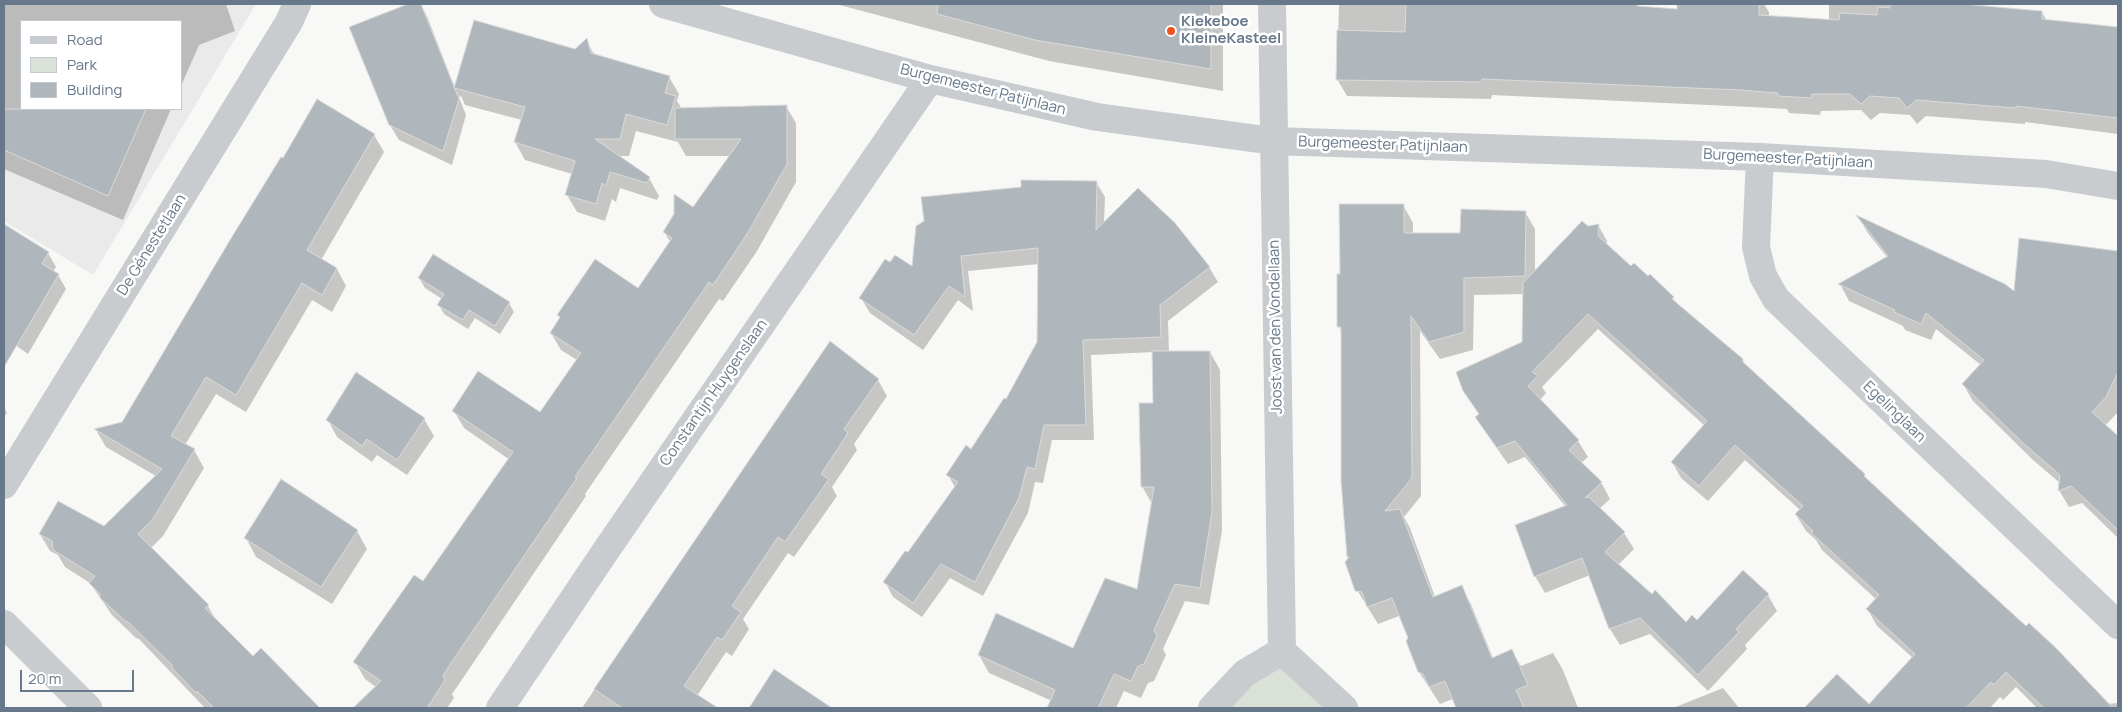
<!DOCTYPE html>
<html>
<head>
<meta charset="utf-8">
<style>
  body { margin:0 }
  #map { position:relative; width:2122px; height:712px; overflow:hidden; background:#f8f9f6; font-family:Manrope,sans-serif }
  canvas { display:block }
  .frame { position:absolute; inset:0; border:5px solid #667889; pointer-events:none }
  .legend { position:absolute; left:20px; top:20px; width:162px; height:90px; box-sizing:border-box; background:#fff; border:1px solid #c2c9d0; margin:0; padding:6px 9px; list-style:none; font-size:15px; color:#667889 }
  .legend li { display:flex; align-items:center; gap:10px; height:25px }
  .legend b { width:25px; border:1px solid #c2c9d0 }
  .scale { position:absolute; left:20px; top:670px; width:114px; height:22px; box-sizing:border-box; border:2px solid #667889; border-top:0; padding-left:6px; font-size:15px; line-height:18px; white-space:nowrap; color:#667889; -webkit-text-stroke:4px #fff; paint-order:stroke }
</style>
</head>
<body>
<div id="map">
<canvas width="2122" height="712"></canvas>
<div class="frame"></div>
<ul class="legend">
<li><b style="height:6px;background:#c8cccf"></b>Road</li>
<li><b style="height:14px;background:#dae1d6"></b>Park</li>
<li><b style="height:14px;background:#afb7bd"></b>Building</li>
</ul>
<div class="scale">20 m</div>
</div>
<script>
const c = document.querySelector('canvas').getContext('2d');
c.lineJoin = 'round';
function fillPath(path, color) { c.fillStyle = color; c.fill(path, 'evenodd'); }
const poly = rows => new Path2D(rows.map(r => 'M' + r).join(''));
function trace(path, color, width, dash) { c.strokeStyle = color; c.lineWidth = width; c.lineCap = dash ? 'butt' : 'round'; c.setLineDash(dash || []); c.stroke(path); }
function label(font, color, halo, rows, align = 'center') {
  c.font = font + ' Manrope,sans-serif'; c.lineWidth = 5; c.setLineDash([]); c.textBaseline = 'middle'; c.strokeStyle = halo; c.fillStyle = color; for (const [text, x, y, turn = 0] of rows) {
    c.save(); c.translate(x, y); c.rotate((+turn || 0) * Math.PI / 180); c.textAlign = isNaN(turn) ? turn : align; if (halo) c.strokeText(text, 0, 0); c.fillText(text, 0, 0); c.restore();
  }
}
fillPath(poly([
  [4,4,256,4,93,275,4,221],
  [21,21,181,21,181,109,21,109]
]), '#e9eae9');
fillPath(poly([
  [1293,662,1336,708,1218,708,1241,682]
]), '#dae1d6');
fillPath(poly([
  [4,4,226,4,235,31,199,45,181,86,181,21,21,21,21,109,171,109,123,220,4,169],
  [412,4,420,4,427,16,455,88,575,50,586,40,595,56,669,77,679,94,677,101,682,109,786,106,796,123,796,182,757,251,723,301,719,299,585,494,586,496,461,681,452,694,454,698,447,708,355,708,376,687,365,679,355,662,423,583,510,460,464,428,454,411,541,413,577,360,561,350,551,333,561,318,559,315,638,290,671,243,664,232,693,209,731,156,686,156,678,142,636,131,629,156,617,156,649,178,659,196,657,200,620,188,616,202,612,199,605,221,577,212,567,195,572,174,525,160,515,142,522,120,465,105,461,96,459,97,466,115,452,165,399,140,390,125,351,27],
  [836,4,1223,4,1223,91,1049,61],
  [1339,4,1633,4,1638,7,1678,10,1678,4,1764,4,1769,12,1769,17,1829,20,1829,4,1963,4,2042,12,2047,21,2114,67,2118,67,2118,134,2025,122,2025,124,1926,116,1917,124,1910,115,1880,113,1871,120,1861,110,1821,111,1820,115,1789,113,1787,109,1751,107,1492,95,1491,99,1347,96,1337,79],
  [374,135,384,152,321,260,337,269,346,286,332,312,312,300,246,412,216,394,185,445,194,450,204,468,163,536,151,548,208,606,217,622,253,657,261,650,318,708,205,708,139,639,136,638,112,615,90,583,65,567,58,555,50,551,40,534,104,528,156,476,106,447,96,430,123,423],
  [1096,182,1105,197,1104,223,1209,267,1218,282,1168,321,1169,352,1210,352,1220,370,1222,531,1209,605,1185,601,1163,649,1166,655,1154,681,1148,683,1141,698,1124,691,1116,708,1048,708,1052,701,989,673,979,655,1074,649,1138,591,1152,504,1142,486,1154,404,1154,352,1091,355,1094,440,1052,440,1043,483,1035,482,1028,513,983,596,950,578,922,617,893,597,885,582,908,554,955,487,948,475,971,450,1006,401,1038,343,1039,264,968,271,973,311,958,300,923,350,870,313,861,298,913,268],
  [1403,205,1413,223,1413,234,1461,234,1525,212,1535,229,1535,273,1587,227,1598,225,1607,241,1607,246,1631,268,1673,298,1677,305,1864,474,1867,480,2107,704,2118,703,2118,708,2037,708,2016,687,2003,700,2000,697,1990,708,1806,708,1837,676,1869,705,1913,658,1877,626,1868,610,1877,600,1822,550,1816,540,1806,531,1796,515,1800,510,1745,460,1708,501,1681,478,1672,462,1705,426,1598,329,1542,387,1546,393,1540,400,1578,441,1588,457,1581,463,1601,482,1610,499,1599,509,1624,533,1634,549,1618,565,1686,624,1697,622,1768,595,1777,611,1745,645,1747,649,1708,691,1650,634,1620,645,1610,629,1590,575,1545,593,1535,576,1516,526,1566,507,1525,457,1508,464,1486,433,1477,417,1480,415,1464,390,1523,342,1524,294,1474,295,1473,350,1440,359,1420,331,1421,496,1404,517,1410,528,1435,597,1461,587,1471,604,1493,658,1512,651,1521,666,1553,653,1563,670,1578,708,1457,708,1453,699,1440,704,1419,672,1409,638,1399,616,1378,624,1357,590,1348,556,1342,333,1339,326,1341,275],
  [1859,217,2015,293,2021,240,2118,252,2118,330,2084,326,2118,344,2118,412,2105,426,2118,438,2118,538,2082,503,2069,507,2059,490,2060,483,2033,460,1973,401,1963,384,1981,365,1936,329,1931,340,1905,330,1903,326,1849,301,1840,284,1887,257,1867,232],
  [4,226,48,253,56,267,53,272,58,275,66,289,28,354,4,337],
  [419,278,509,303,514,312,500,334,475,318,468,329,444,314,439,305,442,299,425,288],
  [830,342,878,380,887,396,854,444,857,450,832,487,837,496,794,557,788,553,743,619,749,629,732,656,726,652,697,696,716,708,582,708],
  [4,407,7,413,4,416],
  [424,419,434,436,407,475,377,455,372,462,337,437,328,420],
  [357,531,367,549,332,604,256,557,246,538],
  [774,671,805,692,814,708,750,708],
  [1723,688,1739,708,1673,708]
]), '#0003');
const building = poly([
  [408,4,421,4,459,99,443,151,389,125,349,27,408,4],
  [938,4,1211,4,1211,69,1035,40,937,14,938,4],
  [1406,4,1635,4,1638,6,1677,9,1677,4,1759,4,1759,15,1839,20,1840,13,1877,15,1878,7,1890,8,1890,4,1963,4,2042,11,2042,19,2118,27,2118,118,2016,106,2016,108,1916,100,1907,108,1899,98,1870,96,1861,104,1850,94,1812,94,1811,98,1778,96,1778,93,1740,90,1482,79,1482,82,1336,80,1337,30,1405,32,1406,4],
  [474,20,575,49,587,38,591,53,670,76,665,93,676,96,667,125,626,114,620,139,595,139,650,177,647,183,610,172,606,186,602,183,596,204,565,195,575,161,514,142,525,107,454,88,474,20],
  [317,99,375,134,307,250,337,268,322,295,302,283,236,395,206,377,171,436,195,449,153,519,138,534,209,605,205,608,253,656,261,648,320,708,214,708,198,692,195,692,172,668,172,665,128,622,125,621,100,598,100,594,89,583,95,576,53,550,52,541,39,534,58,501,104,526,162,469,94,429,122,422,230,240,281,157,283,158,317,99],
  [787,105,787,164,747,234,713,285,709,282,575,477,577,478,451,663,443,676,445,680,427,708,353,708,381,681,353,662,414,575,423,581,513,452,452,411,478,371,540,412,581,353,550,333,560,317,557,315,595,259,638,288,672,238,663,232,674,214,674,194,693,207,741,139,675,139,675,108,787,105],
  [4,109,146,109,108,196,4,150,4,109],
  [1021,180,1097,181,1096,230,1138,188,1175,223,1210,267,1160,305,1161,337,1083,340,1086,425,1044,425,1035,469,1027,467,1019,498,975,582,941,564,913,603,883,582,905,551,908,552,958,482,946,475,966,445,971,449,1004,398,1006,399,1037,342,1038,248,961,256,965,297,949,286,914,335,859,298,885,259,890,262,895,255,912,266,916,226,924,221,921,197,1021,187,1021,180],
  [1339,204,1404,204,1404,233,1460,233,1461,209,1526,211,1525,276,1464,278,1464,332,1429,342,1411,316,1412,478,1385,511,1400,509,1433,597,1462,585,1492,658,1512,649,1528,685,1516,690,1524,708,1456,708,1445,681,1429,687,1423,674,1418,672,1406,641,1408,638,1392,598,1367,607,1362,592,1355,591,1345,562,1349,557,1347,557,1341,481,1341,327,1337,327,1337,274,1340,274,1339,204],
  [1856,215,2005,284,2014,291,2019,238,2118,251,2118,372,2106,397,2092,412,2118,436,2118,530,2071,486,2058,491,2060,475,2022,442,1962,384,1984,360,1926,313,1921,324,1894,312,1895,310,1838,284,1888,256,1856,215],
  [1582,221,1588,226,1599,224,1598,236,1631,266,1634,263,1648,276,1650,274,1674,297,1672,299,1743,359,1743,362,1865,474,1864,476,1979,583,2026,626,2029,623,2056,648,2113,708,2044,708,2006,672,1994,685,1991,682,1966,708,1804,708,1837,674,1869,704,1915,654,1866,609,1879,595,1811,533,1813,531,1795,514,1803,506,1735,445,1699,486,1671,462,1707,421,1588,314,1532,372,1538,376,1528,386,1579,440,1569,450,1602,482,1585,498,1589,497,1625,532,1605,552,1652,594,1655,590,1686,622,1692,615,1697,620,1743,570,1769,594,1736,629,1739,632,1698,675,1640,618,1609,629,1582,558,1534,577,1515,525,1567,505,1515,441,1497,448,1475,417,1479,414,1463,391,1456,372,1522,342,1523,283,1582,221],
  [4,224,49,252,42,264,59,274,4,367,4,224],
  [433,254,510,302,495,326,469,310,463,320,437,305,444,294,418,278,433,254],
  [830,341,879,379,844,429,848,433,821,474,829,479,785,542,778,537,732,606,741,612,722,640,717,637,684,686,718,708,622,708,594,689,830,341],
  [1152,351,1210,351,1212,512,1200,588,1175,584,1154,630,1157,636,1144,664,1138,666,1131,681,1114,674,1098,708,1047,708,1055,690,978,655,996,613,1073,648,1105,578,1137,589,1154,487,1141,487,1139,403,1153,403,1152,351],
  [356,372,425,418,397,460,367,439,362,446,326,420,356,372],
  [281,479,358,530,321,587,244,538,281,479],
  [774,669,832,708,749,708,774,669]
]);
fillPath(building, '#afb7bd');
trace(building, '#dadad8', 1);
trace(poly([
  [663,4,930,79,1097,117,1273,141,1760,157,2046,174,2118,186],
  [1272,4,1282,651,1344,708],
  [1760,157,1756,247,1763,276,1776,299,2118,625],
  [4,485,289,22,297,4],
  [4,624,88,708],
  [500,708,609,546,930,79],
  [1212,708,1245,673,1282,651]
]), '#c8cccf', 28);
for (const [x, y, r, color] of [
  [1171,31,5,"#ee5420"]
]) { const dot = new Path2D(); dot.arc(x, y, r, 0, 2 * Math.PI); c.fillStyle = color; c.fill(dot); trace(dot, '#fff', 2); }
label('bold 15px', '#667889', '#fff', [
  ["Kiekeboe",1181,22],
  ["KleineKasteel",1181,39]
], 'left');
label('15px', '#667889', '#fff', [
  ["Burgemeester Patijnlaan",983,90,14],
  ["Burgemeester Patijnlaan",1383,145,2],
  ["Burgemeester Patijnlaan",1788,159,3],
  ["De Génestetlaan",152,245,-58],
  ["Joost van den Vondellaan",1276,327,-91],
  ["Constantijn Huygenslaan",714,393,-55],
  ["Egelinglaan",1894,412,44]
]);
</script>
</body>
</html>
